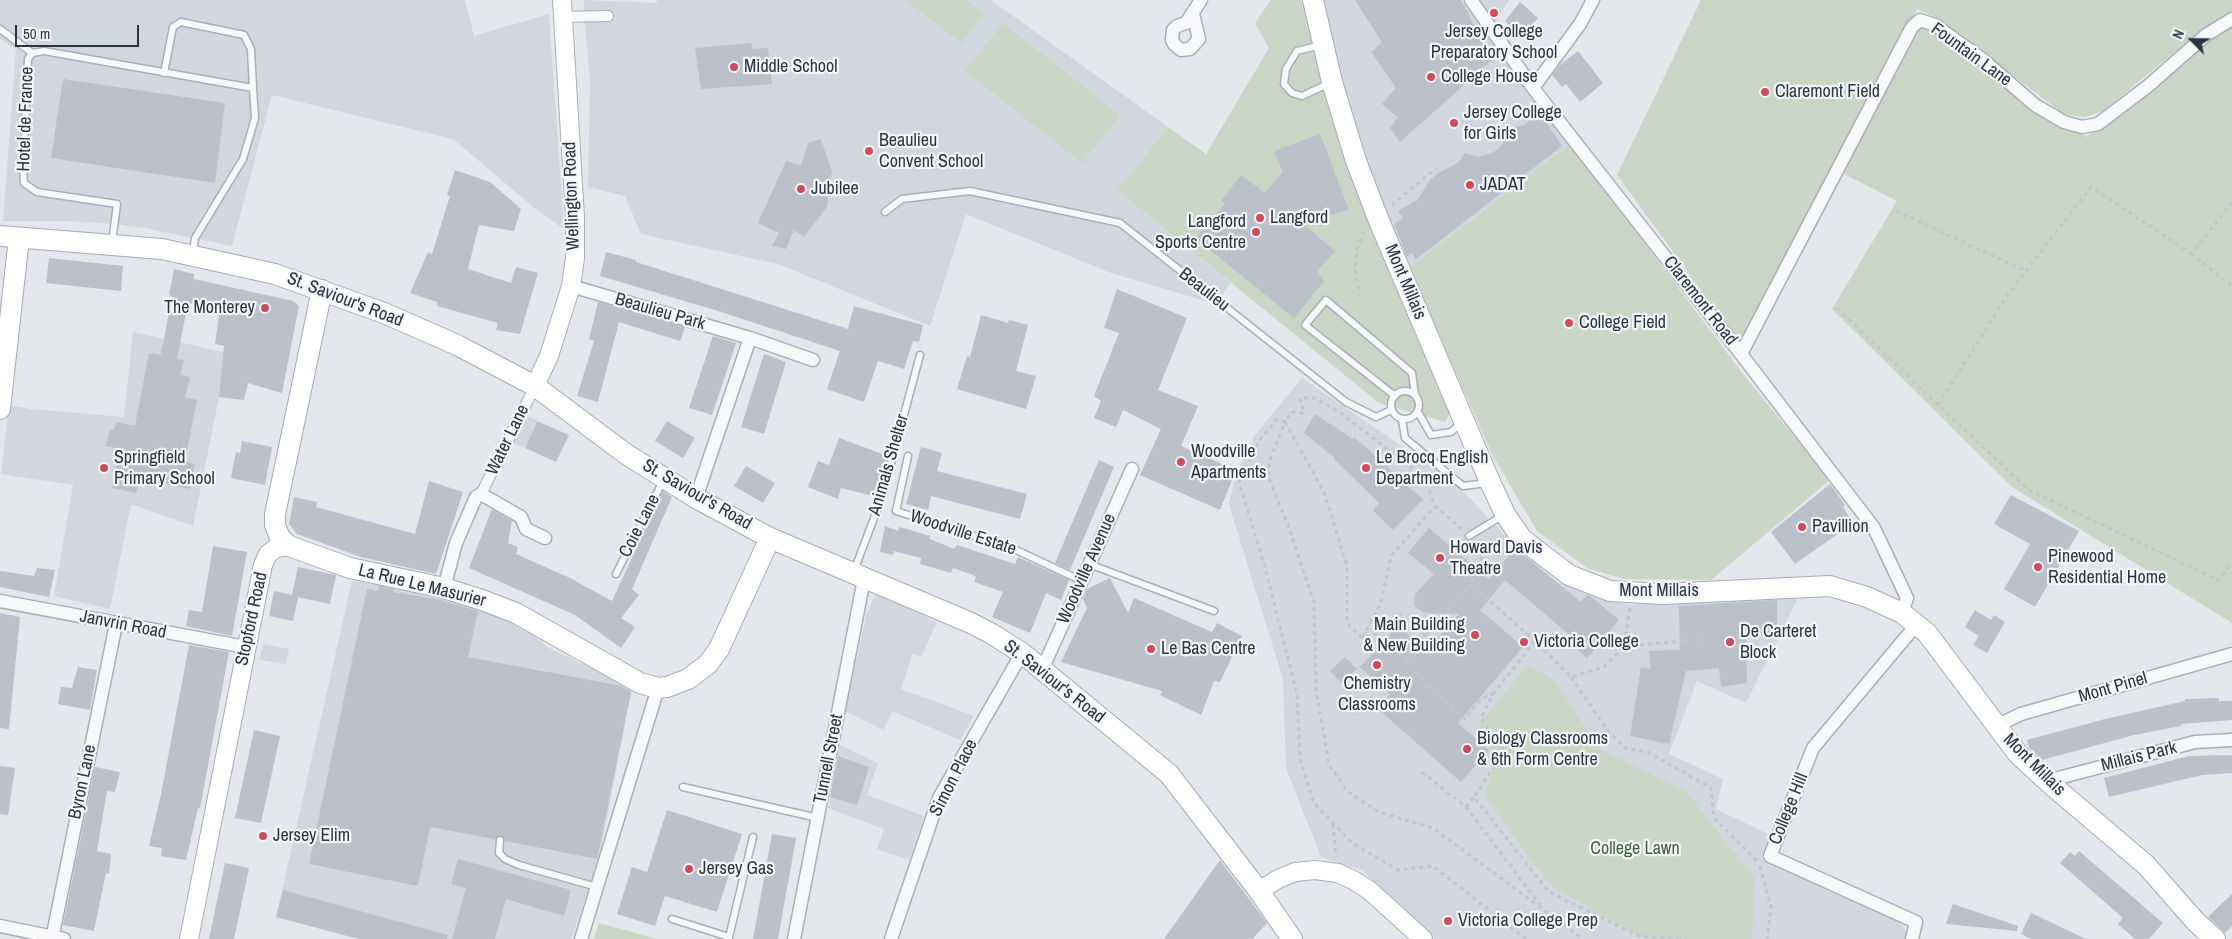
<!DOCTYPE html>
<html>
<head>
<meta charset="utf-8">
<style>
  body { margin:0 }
  #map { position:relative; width:2232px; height:939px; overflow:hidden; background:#e4e7ec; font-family:"Archivo Narrow",sans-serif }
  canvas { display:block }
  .north { position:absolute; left:2167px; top:15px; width:50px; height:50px; -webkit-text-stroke:4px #f4f6f9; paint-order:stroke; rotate:293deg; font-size:14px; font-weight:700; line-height:20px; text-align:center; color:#2b3445 }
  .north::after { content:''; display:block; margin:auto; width:18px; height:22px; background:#2b3445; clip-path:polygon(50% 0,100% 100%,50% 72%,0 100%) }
  .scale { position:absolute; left:15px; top:25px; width:124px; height:22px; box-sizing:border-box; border:2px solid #2b3445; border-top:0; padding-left:6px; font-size:15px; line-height:18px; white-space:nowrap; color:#2b3445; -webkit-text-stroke:4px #f4f6f9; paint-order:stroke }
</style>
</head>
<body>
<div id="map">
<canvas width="2232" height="939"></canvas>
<div class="north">N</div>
<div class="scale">50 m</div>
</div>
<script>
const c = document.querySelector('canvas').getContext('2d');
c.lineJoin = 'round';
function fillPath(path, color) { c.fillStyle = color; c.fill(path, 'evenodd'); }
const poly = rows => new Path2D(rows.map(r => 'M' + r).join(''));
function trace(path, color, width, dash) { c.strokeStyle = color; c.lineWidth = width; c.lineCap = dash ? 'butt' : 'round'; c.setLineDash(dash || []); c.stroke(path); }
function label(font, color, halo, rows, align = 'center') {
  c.font = font + ' "Archivo Narrow",sans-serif'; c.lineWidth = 4.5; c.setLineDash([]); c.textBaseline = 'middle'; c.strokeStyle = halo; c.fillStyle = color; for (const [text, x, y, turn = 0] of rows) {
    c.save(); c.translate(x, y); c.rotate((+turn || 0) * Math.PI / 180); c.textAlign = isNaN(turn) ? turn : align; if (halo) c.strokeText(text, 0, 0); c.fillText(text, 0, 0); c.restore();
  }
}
fillPath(poly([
  [0,0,465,0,474,36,549,14,564,229,537,210,453,139,272,95,232,246,145,228,115,224,67,221,3,221,16,49,0,39],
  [584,0,657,3,657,0,991,0,1168,127,1117,190,1231,283,1215,304,1111,273,966,214,930,326,778,264,641,234,625,196,588,187,590,80,584,15],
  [1320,0,1461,0,1570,144,1409,268,1367,166,1347,101],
  [1479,0,1509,0,1494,26],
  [133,332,228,353,193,526,131,504,110,609,54,596,73,485,1,474,9,405,30,409,124,417],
  [1302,378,1441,473,1465,493,1516,547,1557,582,1588,594,1630,605,1801,592,1746,703,1697,681,1669,754,1723,779,1716,809,1770,835,1761,859,1894,917,1906,931,1905,939,1435,939,1362,870,1321,857,1286,768,1283,679,1229,505,1236,474,1255,435],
  [521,414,537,420,525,448,508,441],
  [352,581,443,596,520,624,549,648,632,688,599,859,571,939,359,939,276,917],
  [876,593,937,622,921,657,913,653,901,689,974,716,960,740,892,711,884,730,845,711,867,612],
  [263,644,289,649,286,664,260,660],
  [840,745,878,763,867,795,924,816,909,860,877,849,884,829,828,808]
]), '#d2d6de');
fillPath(poly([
  [905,0,966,0,984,13,962,43],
  [1271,0,1301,0,1340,144,1379,246,1451,411,1445,422,1379,403,1117,190,1168,127,1206,154,1269,48,1255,23],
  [1701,0,2232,0,2232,11,2188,41,2103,111,2085,117,2064,114,1933,16,1917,9,1744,336,1734,335,1617,175],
  [1003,23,1120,115,1082,163,965,71],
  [2232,23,2232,623,2012,487,1832,309,1897,201,1842,173,1921,25,1929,26,1976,60,2024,102,2087,137,2158,86,2206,40],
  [1570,144,1746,378,1830,480,1711,580,1623,579,1587,568,1537,531,1493,456,1409,268],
  [1528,665,1555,680,1599,749,1686,791,1755,879,1752,939,1679,939,1639,936,1557,890,1540,872,1484,795,1497,756,1478,725],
  [599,923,657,939,594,939]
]), '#c9d6c5');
fillPath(poly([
  [1355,0,1461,0,1492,60,1400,142,1390,128,1398,117,1382,104,1396,88,1371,52,1382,42],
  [1520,2,1538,18,1521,37,1505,21],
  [751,43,753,49,768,48,772,84,701,89,695,48],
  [1578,51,1603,83,1580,102,1566,84,1562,87,1552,75,1559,66],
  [63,79,225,103,215,183,51,158],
  [1540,113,1562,146,1415,260,1412,253,1407,257,1394,224,1403,218,1398,211,1417,200,1430,180,1438,173,1458,163,1465,153,1478,157,1492,153,1500,148,1511,128,1524,125],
  [1320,134,1349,210,1301,222,1335,251,1317,271,1324,281,1294,318,1195,238,1225,204,1221,201,1241,175,1265,193,1283,172,1274,151],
  [821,139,832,172,827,207,804,237,794,230,786,249,772,246,779,233,758,223,786,161,801,166,808,143],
  [455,170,490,182,521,209,514,231,479,225,468,269,511,283,516,267,538,273,520,334,496,330,498,323,437,306,437,302,410,293,428,252,432,254,450,196,447,195],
  [606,252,636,260,636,262,848,329,854,306,923,325,919,342,913,341,904,369,878,361,864,402,827,389,840,351,715,310,600,276],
  [49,258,123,266,121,291,46,283],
  [174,269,194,274,194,279,293,301,299,306,282,393,248,383,244,400,219,397,224,346,215,344,220,309,188,303,177,359,184,360,180,375,190,377,185,397,197,400,185,461,195,464,190,489,139,479,136,493,112,488,120,449,106,446,110,430,114,431,116,422,135,426,149,353,161,355,172,296,169,295],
  [1117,289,1187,318,1158,390,1198,406,1181,446,1236,470,1220,510,1140,475,1161,429,1123,410,1116,427,1094,418,1101,401,1094,396,1119,333,1104,328],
  [598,302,685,327,680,341,619,322,598,402,577,396,594,341,589,339],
  [981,315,1008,323,1009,320,1028,325,1016,371,1036,376,1026,409,957,389,967,356,970,357],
  [713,336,736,343,712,415,689,408],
  [764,354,786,362,764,434,741,427],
  [1315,414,1353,439,1354,437,1398,476,1397,478,1423,499,1393,530,1373,510,1379,503,1334,459,1335,458,1304,433],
  [537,421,569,435,556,462,525,448],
  [667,421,695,438,683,458,655,441],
  [839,438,888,456,873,496,841,488,838,499,808,487,818,461,829,465],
  [242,441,272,447,265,485,231,478,236,452,240,453],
  [921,447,942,453,937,471,1027,494,1020,519,931,496,928,510,906,504],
  [1099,460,1114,467,1070,570,1055,563],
  [746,466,775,483,763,503,734,486],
  [429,481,463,492,436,574,361,557,297,534,289,524,294,497,317,502,316,507,415,534],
  [1830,484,1845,505,1843,507,1853,523,1795,564,1771,532],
  [663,491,672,497,632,589,639,595,621,618,635,627,621,648,575,615,469,568,492,509,512,521,508,543,518,547,516,554,570,578,612,601],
  [2011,495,2079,531,2035,607,2004,589,2030,544,1994,524],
  [885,526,898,531,900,527,930,536,930,539,954,549,957,545,1015,564,1018,557,1069,580,1061,600,1046,593,1030,633,992,617,1003,592,974,582,976,576,953,568,951,573,920,564,921,558,894,551,893,555,880,552],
  [1429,528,1489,579,1515,548,1581,602,1587,595,1590,596,1619,620,1587,658,1569,642,1573,638,1505,580,1480,610,1523,647,1458,723,1489,750,1461,782,1378,709,1390,694,1360,667,1398,625,1427,651,1459,614,1424,613,1414,606,1415,594,1434,574,1408,553],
  [213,546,247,552,232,636,186,626,189,610,202,612],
  [298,567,336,575,330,604,298,597,293,621,269,616,274,591,292,595],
  [37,568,55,570,49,597,0,587,0,571,34,576],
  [1110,578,1128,613,1134,598,1212,632,1217,623,1242,636,1220,682,1214,681,1201,715,1160,695,1162,691,1061,662,1087,608,1083,599,1087,589],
  [379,586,394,589,393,592,441,600,478,611,468,657,622,686,631,692,597,859,505,841,501,835,495,839,430,827,418,886,309,864,367,589,378,591],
  [1777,600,1777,631,1746,635,1747,683,1721,687,1719,668,1686,671,1669,744,1630,736,1641,667,1651,669,1649,651,1680,650,1679,606],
  [1975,610,1991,620,1994,615,2005,622,1987,653,1973,645,1979,636,1965,627],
  [0,613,20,617,9,729,0,728],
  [189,645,229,652,200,808,198,808,186,860,161,856,162,848,149,846,161,794],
  [1345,657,1357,669,1342,683,1330,671],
  [78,667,97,670,90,710,58,704,61,687,72,688],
  [2219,698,2219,701,2232,701,2232,720,2181,724,2181,726,2134,735,2042,760,2029,748,2027,740,2105,719,2185,701,2185,699],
  [254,730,280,736,261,823,235,818],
  [2232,755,2232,773,2202,775,2109,797,2104,778,2189,756],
  [838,756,869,767,857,805,830,797],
  [0,766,15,768,8,815,0,814],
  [95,767,120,772,115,792,107,791,97,851,111,854,109,874,106,873,94,931,63,925],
  [667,810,742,834,717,912,665,896,655,926,617,914,632,867,647,872],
  [772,834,796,838,778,939,753,939],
  [2079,851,2163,923,2149,939,2135,939,2118,924,2123,918,2060,863,2070,852,2075,856],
  [458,859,571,890,564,916,506,899,495,939,452,939,466,888,451,884],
  [1220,860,1267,923,1252,939,1164,939],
  [225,863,249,868,234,939,209,939],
  [283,890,448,935,447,939,359,939,276,917],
  [2232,894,2232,926,2225,933,2208,917],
  [1953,904,2018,926,2017,931,1946,924],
  [2031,913,2086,939,2031,939,2021,934]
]), '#bbc0ca');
const service = poly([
  [0,29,32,53],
  [1321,45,1297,51,1286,69,1284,84,1292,93,1302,96,1330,83],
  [164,73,173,27,181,22,244,35,251,49,253,88],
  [885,212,902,199,970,191,1120,223,1346,402,1376,417,1391,410],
  [112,243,117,204,37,192,24,183,23,169,28,59,32,53,44,51,253,88,255,118,243,159,195,238,193,252],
  '1391 405a14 14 0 1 1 28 0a14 14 0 1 1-28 0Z',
  [1395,396,1305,325,1326,300,1412,373,1415,395],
  [1418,412,1431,435,1451,432,1462,422],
  [1402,420,1405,438,1463,486,1487,483],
  [908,456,896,511,1012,548,1082,581],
  [1469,536,1502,516],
  [1089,564,1214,611],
  [854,571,882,497,920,355],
  [616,574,664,479],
  [683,787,818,818],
  [500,840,499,853,505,859,519,865,597,887],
  [672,919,729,937,729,939],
  [729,937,753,837]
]);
const pedestrian = poly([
  [563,17,608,16],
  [481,494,535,386]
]);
const minor = poly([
  [1471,0,1533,88,1741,354,1874,528,1907,598,1902,613],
  [1193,14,1199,39,1190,49,1181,50,1174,44,1172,40,1173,30,1177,26,1186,23,1201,0],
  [1533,88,1580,24,1593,0],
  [571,286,750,338,813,360],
  [1741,354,1912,27,1920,20,1935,25,1982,59,2035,105,2064,122,2082,127,2098,124,2148,86,2206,35,2232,19],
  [696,498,750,338],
  [444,588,456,543,476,497,481,494,521,517,526,529,545,538],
  [0,601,246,647],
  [1042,670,1132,469],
  [1996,726,2021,714,2232,654],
  [2047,781,2195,742,2232,740],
  [0,926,64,939],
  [52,939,116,624],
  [581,939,658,688],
  [794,939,864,579],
  [891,939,939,798,1022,653],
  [1912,939,1916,922,1770,856,1813,748,1917,624]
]);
const secondary = poly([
  [535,386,549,356,571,286,575,258,575,217,562,0],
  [1259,891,1278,879,1295,872,1315,870,1338,873,1353,880,1369,890,1423,939],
  [189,939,263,565,268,554,276,548,289,546]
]);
const primary = poly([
  [1313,0,1332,82,1356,161,1379,221,1490,482,1505,514,1522,539,1569,575,1610,591,1662,594,1830,586,1867,597,1902,613,1927,633,2018,754,2047,781,2146,865,2196,922,2215,939],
  [0,236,162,249,275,274,384,313,457,345,535,386,626,454,696,498,770,538,971,623,992,634,1022,653,1169,774,1259,891,1292,939],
  [322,290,275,514,275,525,280,538,289,546,350,568,444,588,482,600,516,613,640,683,658,688,667,687,688,679,708,664,719,649,770,538],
  [0,409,19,238]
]);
trace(service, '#a9aeb7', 9);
trace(pedestrian, '#a9aeb7', 12);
trace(minor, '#a9aeb7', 15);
trace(secondary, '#a9aeb7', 20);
trace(primary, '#a3abb8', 22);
trace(poly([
  [2232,202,2192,254,2232,286],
  [1392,205,1436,168],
  [1896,211,2026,271],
  [2192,254,2091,187,2009,293,1938,405,2029,490,2218,580,2232,564],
  [1360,297,1355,272,1357,249,1364,232],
  [1837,308,1938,405],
  [1474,543,1482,556,1471,584,1535,641,1571,677,1604,667,1624,646,1630,608],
  [1471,584,1403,662,1465,719,1481,699,1493,694],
  [1426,636,1400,615,1385,631,1362,638,1381,603,1391,556,1435,506],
  [1362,638,1347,623,1347,566,1324,492,1285,422,1291,412,1304,413,1300,398,1314,398,1341,413,1424,478,1435,506,1462,529],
  [1535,641,1493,694,1481,718,1504,751,1474,797,1549,892,1639,936,1688,939],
  [1624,646,1697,640],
  [1571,677,1608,731,1625,748,1648,752,1711,788,1714,818,1757,861],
  [1422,772,1466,807,1543,909],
  [1466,807,1474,797],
  [1333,824,1336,857],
  [1760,866,1771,907,1767,939],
  [1526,939,1433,866,1398,870,1352,843,1314,803,1300,759,1297,694,1265,567,1239,482,1259,441,1277,419,1285,422,1269,462,1269,479,1287,522,1314,602,1316,690,1329,765,1348,792,1379,812,1433,828,1583,939]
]), '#c2c5cb', 3, [4, 4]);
trace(service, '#f7f8fa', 6);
trace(pedestrian, '#f7f8fa', 10);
trace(minor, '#f7f8fa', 12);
trace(secondary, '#fff', 18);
trace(primary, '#fff', 20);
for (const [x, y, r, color] of [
  [1494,13,5,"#d1495b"],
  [734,67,5,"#d1495b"],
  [1431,77,5,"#d1495b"],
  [1765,92,5,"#d1495b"],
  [1454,123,5,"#d1495b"],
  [869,151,5,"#d1495b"],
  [1470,185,5,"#d1495b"],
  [801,189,5,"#d1495b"],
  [1260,218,5,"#d1495b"],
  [1256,232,5,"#d1495b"],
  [265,308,5,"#d1495b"],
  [1569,323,5,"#d1495b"],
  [1181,462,5,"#d1495b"],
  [104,468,5,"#d1495b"],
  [1366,468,5,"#d1495b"],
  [1802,527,5,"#d1495b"],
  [1440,558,5,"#d1495b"],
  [2038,567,5,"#d1495b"],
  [1475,635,5,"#d1495b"],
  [1524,642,5,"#d1495b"],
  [1730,642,5,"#d1495b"],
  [1151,649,5,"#d1495b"],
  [1377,665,5,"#d1495b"],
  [1467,749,5,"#d1495b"],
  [263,836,5,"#d1495b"],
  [689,869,5,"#d1495b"],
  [1448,921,5,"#d1495b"]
]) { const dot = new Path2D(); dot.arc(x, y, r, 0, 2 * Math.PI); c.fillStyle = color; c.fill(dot); trace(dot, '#f4f6f9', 2); }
label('18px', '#2b3445', '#f4f6f9', [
  ["Jersey College",1494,32,"center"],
  ["Preparatory School",1494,53,"center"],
  ["Middle School",744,67],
  ["College House",1441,77],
  ["Claremont Field",1775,92],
  ["Jersey College",1464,113],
  ["for Girls",1464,134],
  ["Beaulieu",879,141],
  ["Convent School",879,162],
  ["JADAT",1480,185],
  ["Jubilee",811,189],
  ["Langford",1270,218],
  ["Langford",1246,222,"right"],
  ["Sports Centre",1246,243,"right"],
  ["The Monterey",255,308,"right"],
  ["College Field",1579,323],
  ["Woodville",1191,452],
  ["Apartments",1191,473],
  ["Springfield",114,458],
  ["Primary School",114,479],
  ["Le Brocq English",1376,458],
  ["Department",1376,479],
  ["Pavillion",1812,527],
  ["Howard Davis",1450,548],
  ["Theatre",1450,569],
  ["Pinewood",2048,557],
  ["Residential Home",2048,578],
  ["Main Building",1465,625,"right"],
  ["& New Building",1465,646,"right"],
  ["De Carteret",1740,632],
  ["Block",1740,653],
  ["Victoria College",1534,642],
  ["Le Bas Centre",1161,649],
  ["Chemistry",1377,684,"center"],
  ["Classrooms",1377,705,"center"],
  ["Biology Classrooms",1477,739],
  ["& 6th Form Centre",1477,760],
  ["Jersey Elim",273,836],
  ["Jersey Gas",699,869],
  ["Victoria College Prep",1458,921]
], 'left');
label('18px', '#2b3445', '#f4f6f9', [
  ["Fountain Lane",1971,55,36],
  ["Hotel de France",26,119,-88],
  ["Wellington Road",572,196,-92],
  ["Mont Millais",1405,282,67],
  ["Beaulieu",1204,290,38],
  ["St. Saviour's Road",345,300,21],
  ["Claremont Road",1700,301,52],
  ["Beaulieu Park",660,312,16],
  ["Water Lane",508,440,-64],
  ["Animals Shelter",889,465,-74],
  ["St. Saviour's Road",697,495,30],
  ["Coie Lane",640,526,-63],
  ["Woodville Estate",963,533,18],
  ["Woodville Avenue",1087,569,-66],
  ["La Rue Le Masurier",422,586,14],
  ["Mont Millais",1659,591],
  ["Stopford Road",252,619,-78],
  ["Janvrin Road",123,625,11],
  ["St. Saviour's Road",1054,682,38],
  ["Mont Pinel",2113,688,-16],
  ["Millais Park",2139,757,-14],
  ["Tunnell Street",829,759,-79],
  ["Mont Millais",2034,765,45],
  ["Simon Place",954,778,-63],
  ["Byron Lane",83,782,-78],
  ["College Hill",1789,809,-68]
]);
label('18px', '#3f6138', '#f4f6f9', [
  ["College Lawn",1635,849]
]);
</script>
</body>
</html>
